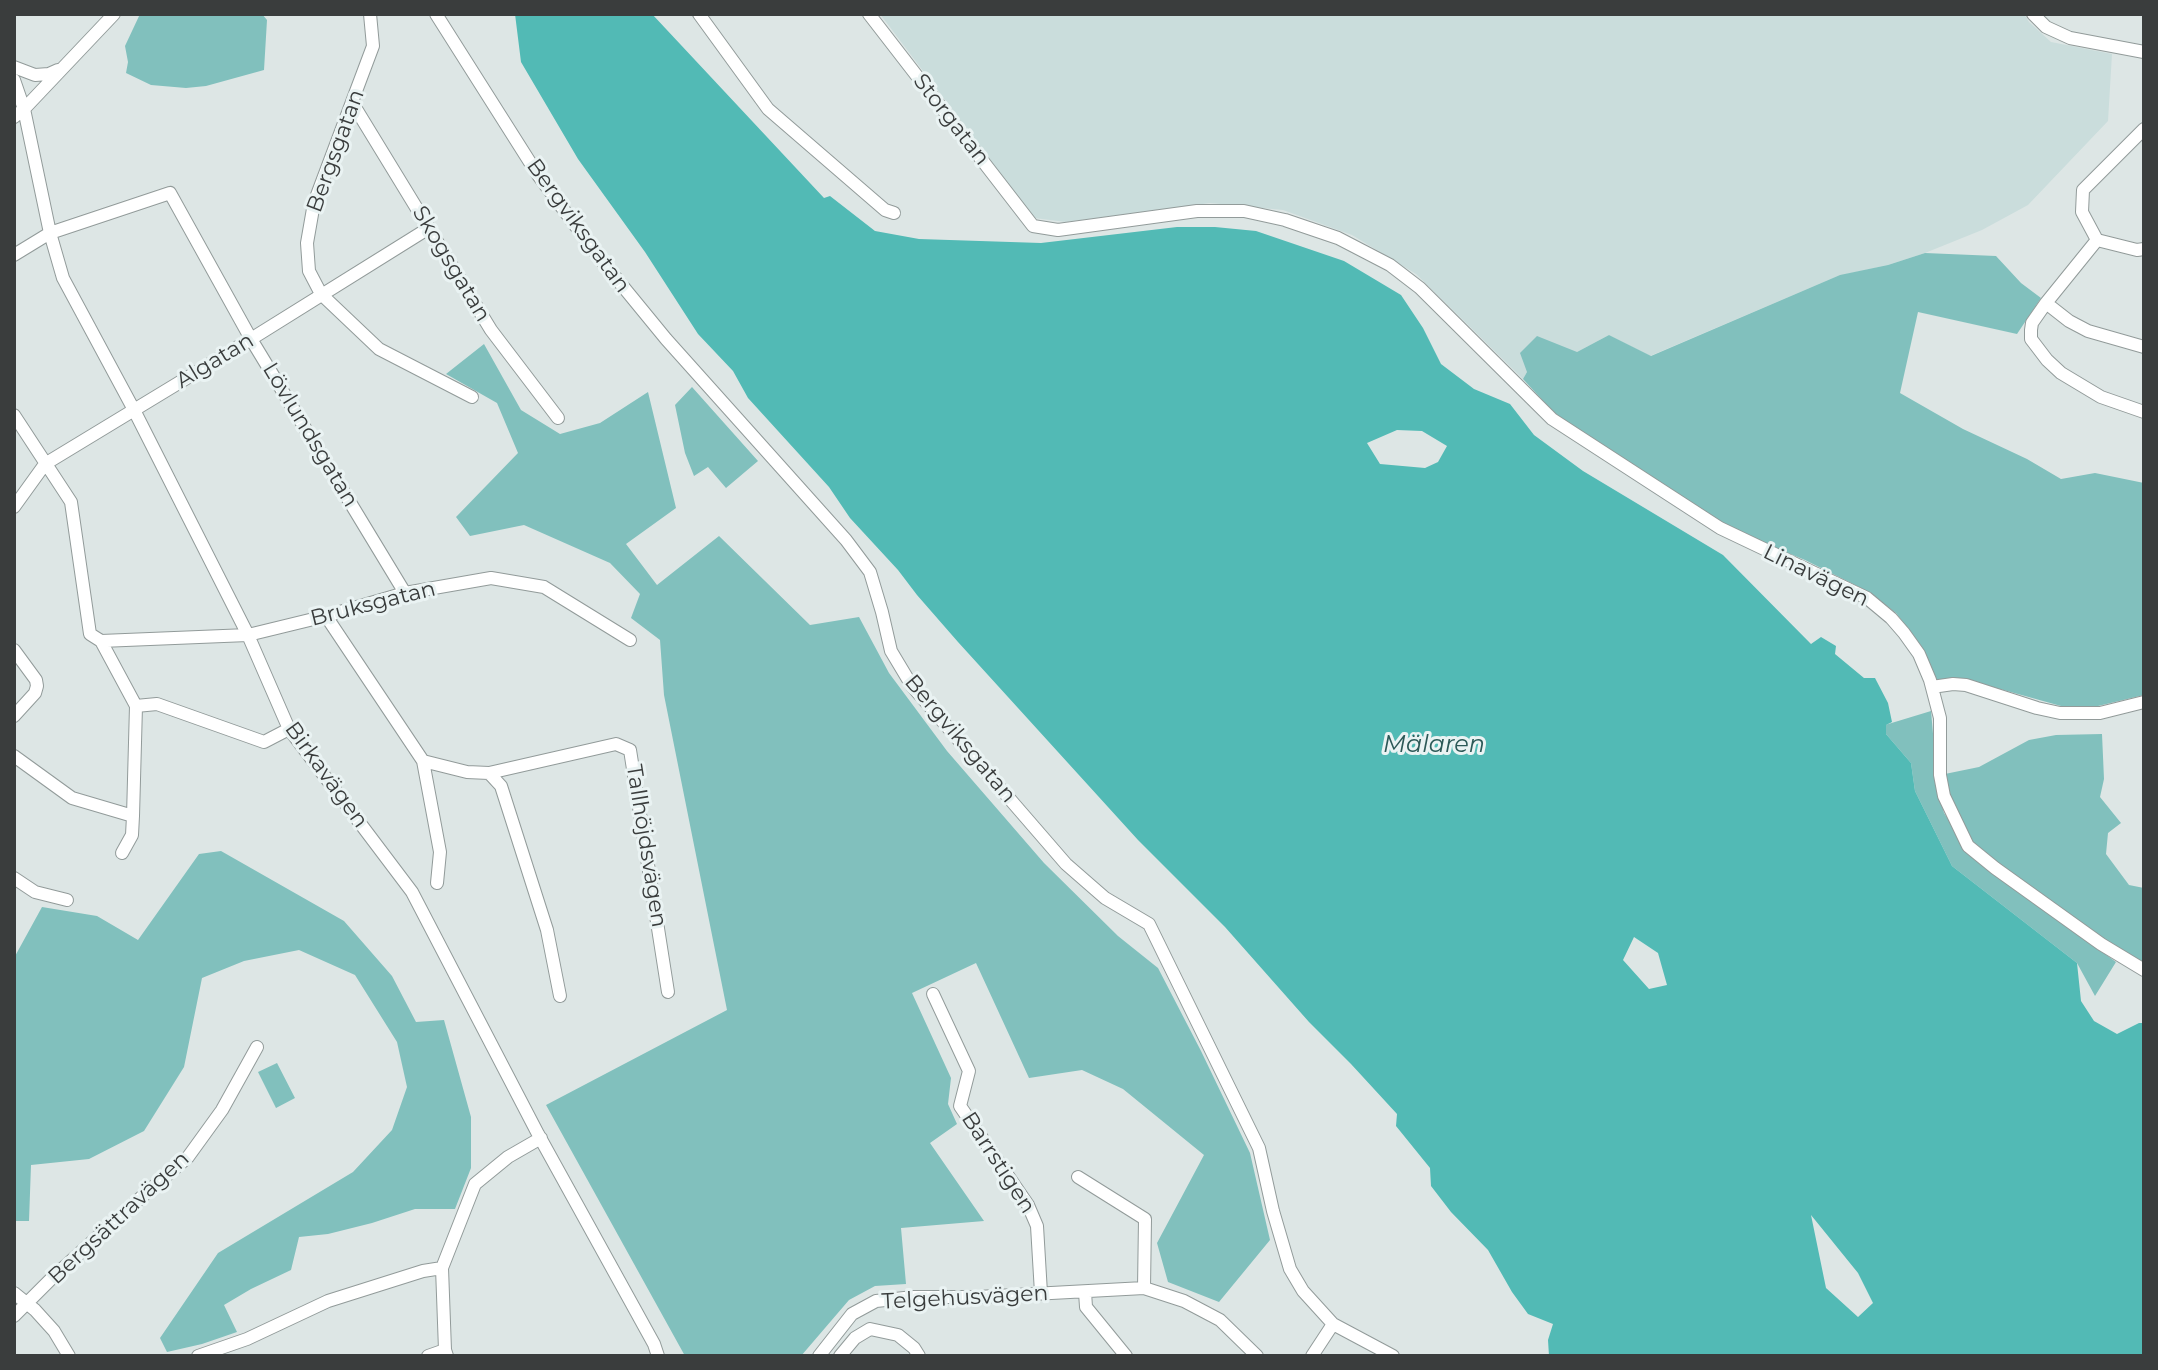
<!DOCTYPE html>
<html>
<head>
<meta charset="utf-8">
<style>
  body { margin:0 }
  #map { position:relative; width:2158px; height:1370px; overflow:hidden; background:#dde6e5; font-family:Montserrat,sans-serif }
  canvas { display:block }
  .frame { position:absolute; inset:0; border:16px solid #3a3d3d; pointer-events:none }
</style>
</head>
<body>
<div id="map">
<canvas width="2158" height="1370"></canvas>
<div class="frame"></div>
</div>
<script>
const c = document.querySelector('canvas').getContext('2d');
c.lineJoin = 'round';
function fillPath(path, color) { c.fillStyle = color; c.fill(path, 'evenodd'); }
const poly = rows => new Path2D(rows.map(r => 'M' + r).join(''));
function trace(path, color, width, dash) { c.strokeStyle = color; c.lineWidth = width; c.lineCap = dash ? 'butt' : 'round'; c.setLineDash(dash || []); c.stroke(path); }
function label(font, color, halo, rows, align = 'center') {
  c.font = font + ' Montserrat,sans-serif'; c.lineWidth = 6; c.setLineDash([]); c.textBaseline = 'middle'; c.strokeStyle = halo; c.fillStyle = color; for (const [text, x, y, turn = 0] of rows) {
    c.save(); c.translate(x, y); c.rotate((+turn || 0) * Math.PI / 180); c.textAlign = isNaN(turn) ? turn : align; if (halo) c.strokeText(text, 0, 0); c.fillText(text, 0, 0); c.restore();
  }
}
fillPath(poly([
  [880,14,2024,14,2029,22,2051,42,2112,54,2108,121,2028,205,1982,230,1925,253,1888,265,1838,276,1650,356,1609,335,1577,352,1527,372,1523,379,1416,274,1352,235,1283,210,1210,203,1066,222,1034,218]
]), '#cadddc');
fillPath(poly([
  [140,14,262,14,267,20,264,70,206,86,186,88,151,85,126,73,128,62,125,46],
  [1925,253,1996,256,2021,283,2041,298,2017,334,1918,312,1900,393,1963,429,2027,459,2061,479,2095,473,2144,483,2144,695,2098,706,2061,706,1964,679,1935,680,1922,647,1896,613,1869,592,1805,560,1739,533,1557,416,1523,379,1527,372,1520,353,1537,336,1577,352,1609,335,1651,356,1840,275,1888,265],
  [484,344,521,410,560,434,600,423,648,392,676,508,626,544,657,585,719,536,810,625,859,617,889,673,947,751,1044,863,1118,936,1158,968,1201,1051,1250,1153,1270,1240,1219,1302,1168,1282,1157,1243,1204,1155,1123,1089,1082,1070,1029,1078,976,963,912,993,951,1078,948,1104,957,1124,930,1143,984,1221,901,1228,906,1284,875,1286,849,1300,801,1356,685,1356,546,1105,727,1010,664,695,660,640,631,618,640,594,610,563,524,525,470,536,456,517,518,453,497,403,446,374],
  [692,387,758,461,726,488,708,467,694,476,685,453,675,405],
  [1931,711,1934,745,1934,775,1944,813,1973,857,2116,962,2095,996,2077,963,1952,866,1915,791,1911,763,1886,734,1885,725],
  [2102,734,2104,779,2100,797,2121,823,2108,833,2106,854,2129,885,2144,888,2144,970,1968,846,1940,775,1979,767,2029,740,2056,735],
  [221,851,344,921,392,976,416,1022,444,1020,471,1117,471,1168,455,1209,415,1209,372,1223,328,1234,299,1237,291,1270,251,1289,224,1305,237,1332,202,1344,167,1352,160,1338,218,1253,353,1172,392,1130,407,1087,397,1042,355,975,299,950,244,961,202,978,184,1067,144,1131,89,1159,31,1165,29,1221,14,1221,14,958,42,907,97,916,138,940,199,854],
  [277,1063,295,1098,276,1108,258,1072]
]), '#81c0bd');
fillPath(poly([
  [515,14,652,14,824,198,830,196,875,231,919,239,1041,243,1177,227,1215,227,1256,231,1344,261,1401,295,1423,328,1441,364,1474,389,1510,404,1534,435,1583,471,1723,555,1811,644,1821,637,1836,646,1835,654,1864,678,1875,678,1888,703,1892,722,1886,725,1886,734,1911,763,1915,791,1952,866,2077,963,2081,1001,2094,1021,2117,1034,2139,1023,2144,1023,2144,1356,1549,1356,1548,1340,1553,1324,1528,1314,1512,1292,1488,1250,1451,1212,1431,1186,1430,1168,1396,1126,1397,1114,1351,1064,1309,1022,1225,927,1138,840,958,642,917,595,898,570,850,518,829,487,748,398,733,371,698,334,645,252,578,159,521,62],
  [1397,430,1422,431,1447,446,1438,462,1425,468,1380,464,1367,443],
  [1634,937,1658,953,1667,985,1649,989,1623,960],
  [1811,1215,1858,1273,1873,1303,1858,1317,1826,1288]
]), '#52bab5');
const minor = poly([
  [370,14,373,46,314,203,307,243,309,271,321,294,379,349,472,397],
  [436,14,538,175,598,256,666,339,846,540,870,572,882,612,891,651,912,686,1066,864,1105,898,1149,924,1259,1148,1273,1211,1290,1269,1303,1291,1333,1324,1393,1356],
  [699,14,768,109,885,210,894,213],
  [869,14,1033,226,1058,230,1197,211,1244,211,1285,220,1338,238,1390,265,1420,288,1552,419,1720,528,1867,598,1891,618,1904,633,1919,654,1930,680,1940,718,1940,775,1944,796,1968,846,1995,868,2101,944,2144,970],
  [2033,14,2046,27,2070,38,2144,52],
  [14,67,35,75,49,74,58,70],
  [14,80,24,109,50,233,63,278,134,410,248,635,289,729,412,892,538,1134,654,1344,658,1356],
  [353,104,491,330,558,418],
  [14,117,24,109,114,14],
  [2144,129,2083,190,2082,212,2097,240,2046,303,2032,323,2031,330,2031,339,2047,360,2061,373,2101,397,2144,412],
  [2097,240,2137,250,2144,249],
  [14,255,50,233,170,193,251,339,405,593],
  [2046,303,2069,321,2088,331,2144,347],
  [14,415,71,502,90,634,101,641,136,706,133,816],
  [14,507,45,464,251,339,429,228],
  [326,616,423,761,467,772,489,773,616,744,630,750,668,992],
  [101,641,248,635,326,616,405,593,491,578,544,587,630,640],
  [14,650,36,680,37,686,35,693,14,716],
  [1932,687,1953,684,1966,685,2037,708,2060,713,2100,713,2144,702],
  [136,706,157,704,264,742,289,729],
  [14,756,72,798,133,816,132,835,122,853],
  [423,761,440,852,437,883],
  [489,773,501,786,547,930,560,996],
  [14,878,35,892,67,900],
  [933,994,969,1071,960,1106,1028,1205,1037,1226,1041,1293],
  [1078,1177,1145,1219,1144,1288],
  [1085,1292,1086,1307,1126,1356],
  [14,1293,35,1310,54,1331,69,1356],
  [14,1316,50,1280,145,1194,188,1157,222,1110,257,1047],
  [198,1356,247,1339,328,1301,423,1271,442,1268],
  [428,1356,445,1350],
  [447,1356,445,1350,442,1268,475,1184,508,1157,541,1138],
  [819,1356,852,1314,876,1301,914,1297,977,1297,1144,1288,1184,1301,1220,1320,1257,1356],
  [840,1356,855,1338,870,1329,898,1335,914,1348,919,1356],
  [1312,1356,1333,1324]
]);
trace(minor, '#929b9a', 14);
trace(minor, '#fff', 12);
label('22px', '#3a3d3d', '#eaf3f3', [
  ["Storgatan",951,120,52],
  ["Bergsgatan",336,151,-70],
  ["Bergviksgatan",578,226,54],
  ["Skogsgatan",451,264,59],
  ["Algatan",215,361,-31],
  ["Lövlundsgatan",310,435,59],
  ["Linavägen",1816,576,26],
  ["Bruksgatan",373,604,-14],
  ["Bergviksgatan",960,739,50],
  ["Birkavägen",326,775,54],
  ["Tallhöjdsvägen",646,846,81],
  ["Barrstigen",998,1163,57],
  ["Bergsättravägen",119,1218,-43],
  ["Telgehusvägen",965,1298,-3]
]);
label('italic 24px', '#2c5957', '#eaf3f3', [
  ["Mälaren",1434,745]
]);
</script>
</body>
</html>
